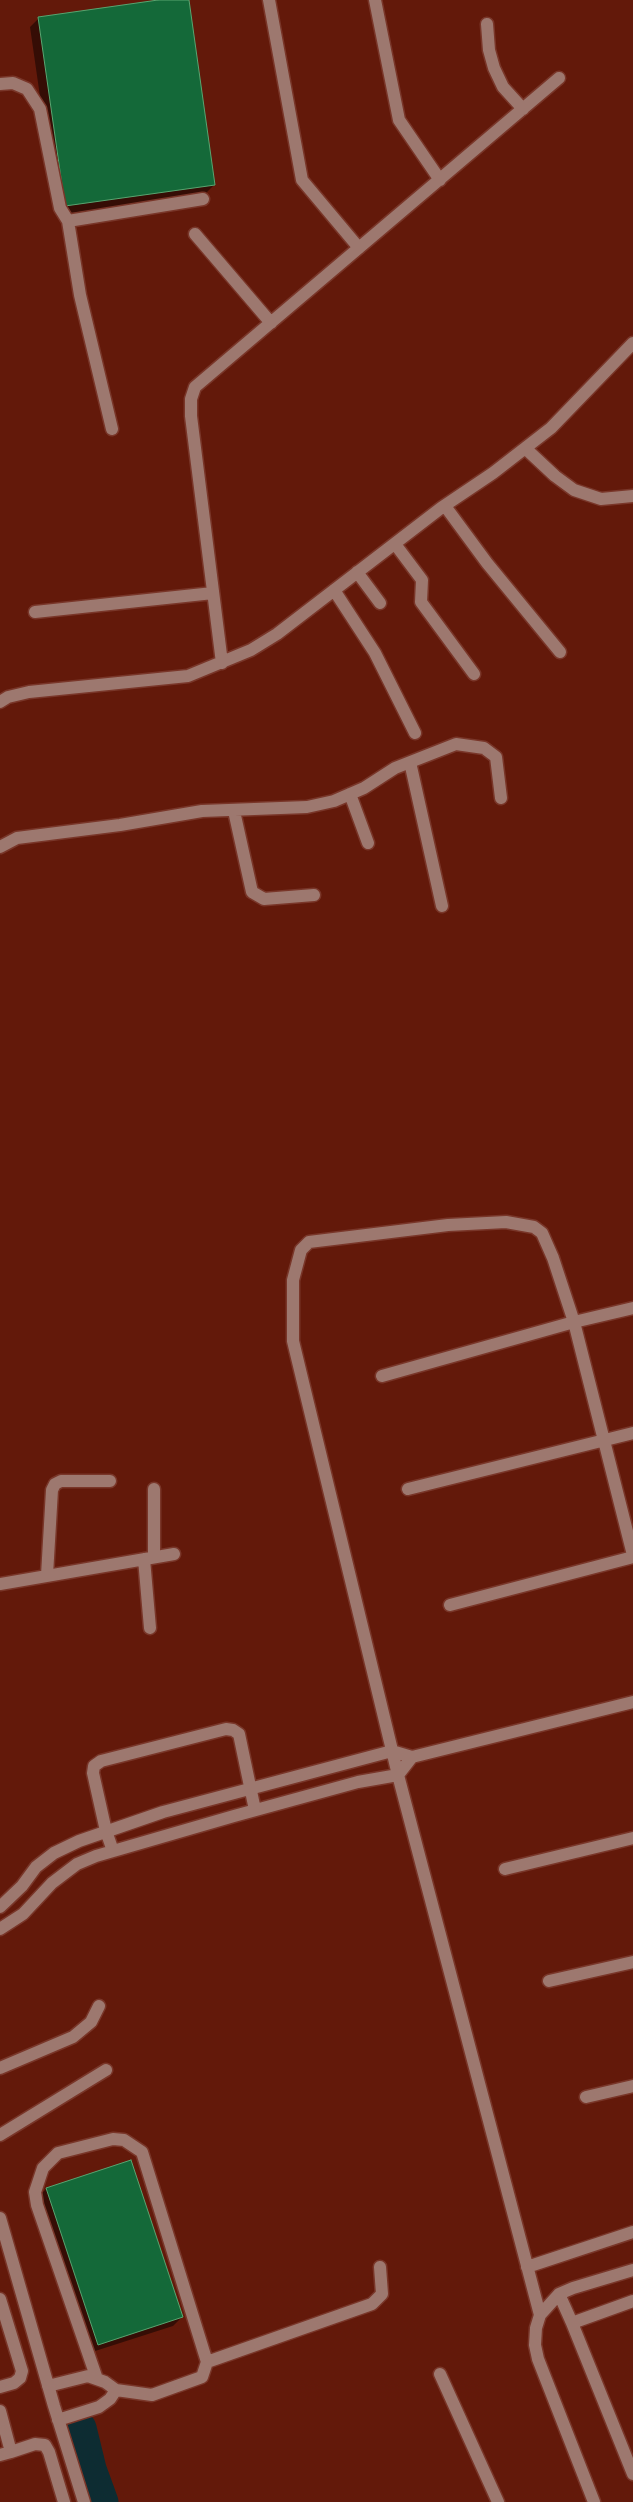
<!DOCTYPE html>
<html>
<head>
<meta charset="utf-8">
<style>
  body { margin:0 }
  canvas { display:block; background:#63190a }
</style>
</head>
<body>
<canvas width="633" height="2502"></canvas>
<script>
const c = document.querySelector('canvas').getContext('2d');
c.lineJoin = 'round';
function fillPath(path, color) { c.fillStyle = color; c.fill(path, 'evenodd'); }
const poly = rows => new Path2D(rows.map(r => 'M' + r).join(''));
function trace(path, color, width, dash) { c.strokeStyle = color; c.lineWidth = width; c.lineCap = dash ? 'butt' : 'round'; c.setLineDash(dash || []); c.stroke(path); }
fillPath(poly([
  [167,0,187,0,214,185,205,194,57,215,30,27,39,18],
  [130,2162,182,2317,173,2326,89,2353,37,2198,46,2189]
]), '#0007');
trace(poly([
  [81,2428,91,2469,103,2502]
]), '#0d2c32', 31);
const building = poly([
  [158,0,189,0,215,185,65,206,38,17,158,0],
  [131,2160,183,2317,98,2345,46,2188,131,2160]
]);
fillPath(building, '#146939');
trace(building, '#58a571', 1);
const minor = poly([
  [269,0,302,180,359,248],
  [375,0,399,120,440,180],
  [487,24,489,50,494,68,503,87,523,109],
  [0,84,13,83,27,89,40,109,60,208,68,221,203,199],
  [68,221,80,295,112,429],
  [195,234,271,323],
  [525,448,555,476,574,490,601,499,633,496],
  [445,506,487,563,560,652],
  [395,544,422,580,421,602,474,674],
  [357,572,380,603],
  [334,590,375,653,415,733],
  [35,612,213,593],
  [222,663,191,416,191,399,195,387,559,78],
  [0,702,8,697,29,692,188,676,251,650,277,634,441,508,493,473,551,428,633,343],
  [410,762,442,906],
  [350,794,368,843],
  [234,811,252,892,264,899,314,895],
  [0,847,17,838,120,825,202,811,307,807,334,801,364,788,395,768,456,744,484,748,496,757,501,798],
  [382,1376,574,1322,633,1308],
  [408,1489,633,1433],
  [154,1557,154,1489],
  [144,1559,150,1628],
  [47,1575,52,1490,55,1484,61,1481,110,1481],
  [0,1584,174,1554],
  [450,1605,633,1557],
  [113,1851,106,1831,93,1773,94,1766,101,1761,226,1729,233,1730,239,1734,255,1810],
  [505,1869,633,1838],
  [0,1907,22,1886,36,1867,54,1853,79,1841,163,1812,392,1751,412,1757,633,1702],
  [0,1929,23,1914,52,1883,77,1864,96,1856,234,1816,358,1782,398,1775,412,1757],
  [549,1981,633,1962],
  [0,2068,73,2037,91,2022,99,2006],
  [586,2097,633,2086],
  [0,2135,106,2070],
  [0,2218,54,2406,84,2502],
  [527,2267,633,2232],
  [559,2294,572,2323],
  [0,2299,22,2371,20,2378,14,2383,0,2387],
  [633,2301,572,2323,633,2474],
  [540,2315,398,1775,293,1341,293,1280,301,1250,309,1242,448,1225,506,1222,534,1227,542,1233,553,1258,574,1322,633,1555],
  [207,2362,372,2304,382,2294,380,2267],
  [440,2374,498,2502],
  [97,2379,37,2205,35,2192,43,2168,58,2153,113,2139,124,2140,142,2152,207,2362,202,2377,152,2395,116,2390],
  [48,2386,88,2376,105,2382,116,2390,110,2399,99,2407,58,2420],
  [0,2411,11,2452,0,2455],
  [11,2452,35,2444,45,2445,49,2452,64,2502],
  [594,2502,538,2359,535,2345,536,2328,540,2315,559,2294,573,2288,633,2270]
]);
trace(minor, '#793629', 15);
trace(minor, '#9d786f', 12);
</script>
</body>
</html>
